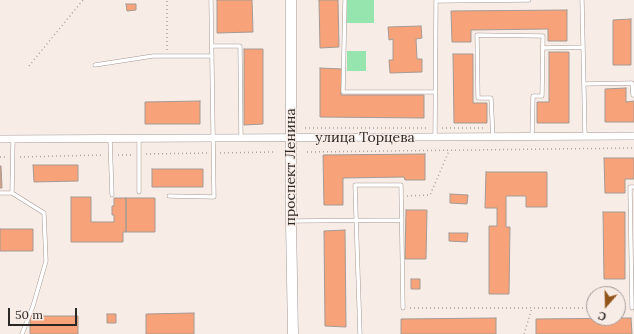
<!DOCTYPE html>
<html>
<head>
<meta charset="utf-8">
<style>
  body { margin:0 }
  #map { position:relative; width:634px; height:334px; overflow:hidden; background:#f8ece6; font-family:Lora,serif }
  canvas { display:block }
  .north { position:absolute; left:586px; top:286px; width:40px; height:40px; box-sizing:border-box; background:#f8ece6; border:1px solid #a69d99; border-radius:50%; rotate:200deg; font-size:11px; font-weight:700; line-height:16px; text-align:center; color:#2b2725 }
  .north::after { content:''; display:block; margin:auto; width:14px; height:18px; background:#925519; clip-path:polygon(50% 0,100% 100%,50% 72%,0 100%) }
  .scale { position:absolute; left:8px; top:308px; width:69px; height:18px; box-sizing:border-box; border:2px solid #2b2725; border-top:0; padding-left:5px; font-size:12px; line-height:14px; white-space:nowrap; color:#2b2725; -webkit-text-stroke:3px #f8ece6; paint-order:stroke }
</style>
</head>
<body>
<div id="map">
<canvas width="634" height="334"></canvas>
<div class="north">С</div>
<div class="scale">50 m</div>
</div>
<script>
const c = document.querySelector('canvas').getContext('2d');
c.lineJoin = 'round';
function fillPath(path, color) { c.fillStyle = color; c.fill(path, 'evenodd'); }
const poly = rows => new Path2D(rows.map(r => 'M' + r).join(''));
function trace(path, color, width, dash) { c.strokeStyle = color; c.lineWidth = width; c.lineCap = dash ? 'butt' : 'round'; c.setLineDash(dash || []); c.stroke(path); }
function label(font, color, halo, rows, align = 'center') {
  c.font = font + ' Lora,serif'; c.lineWidth = 3; c.setLineDash([]); c.textBaseline = 'middle'; c.strokeStyle = halo; c.fillStyle = color; for (const [text, x, y, turn = 0] of rows) {
    c.save(); c.translate(x, y); c.rotate((+turn || 0) * Math.PI / 180); c.textAlign = isNaN(turn) ? turn : align; if (halo) c.strokeText(text, 0, 0); c.fillText(text, 0, 0); c.restore();
  }
}
fillPath(poly([
  [346,0,374,0,374,23,346,23],
  [347,51,366,51,366,71,347,71]
]), '#96e4ae');
const building = poly([
  [217,0,252,0,253,32,217,33,217,0],
  [319,0,338,0,339,47,320,48,319,0],
  [126,4,136,4,136,10,127,11,126,4],
  [567,10,567,41,548,41,548,29,471,30,471,42,452,42,451,11,567,10],
  [631,19,631,65,613,65,613,20,631,19],
  [421,26,422,38,416,39,417,59,422,59,422,72,390,73,389,60,393,60,393,39,389,40,388,27,421,26],
  [244,49,263,49,263,124,244,125,244,49],
  [549,52,569,52,569,123,537,123,537,102,549,102,549,52],
  [453,54,473,54,473,103,487,103,487,123,454,123,453,54],
  [320,68,342,69,341,95,424,95,424,118,320,117,320,68],
  [626,88,626,102,634,101,634,122,605,122,605,89,626,88],
  [200,101,200,124,145,124,145,102,200,101],
  [425,154,425,180,405,180,404,177,343,178,343,205,324,205,323,155,425,154],
  [604,158,634,158,634,179,625,179,625,193,605,193,604,158],
  [33,165,78,165,78,181,34,182,33,165],
  [0,166,1,166,2,188,0,188,0,166],
  [152,169,203,169,203,187,152,187,152,169],
  [486,172,547,172,547,207,526,207,526,196,506,196,506,227,510,227,509,294,489,294,489,226,497,226,497,208,485,208,486,172],
  [450,194,468,195,467,204,450,203,450,194],
  [71,197,91,197,91,222,114,222,114,215,112,215,112,206,114,206,114,198,126,198,126,232,123,232,123,242,71,242,71,197],
  [126,198,155,198,155,232,126,232,126,198],
  [406,210,427,210,426,259,405,259,406,210],
  [603,212,625,212,625,279,604,279,603,212],
  [0,229,33,229,33,251,0,251,0,229],
  [345,230,346,327,325,326,324,231,345,230],
  [449,233,468,233,467,242,449,241,449,233],
  [411,279,420,279,420,289,411,289,411,279],
  [194,313,194,334,146,334,146,314,194,313],
  [107,314,116,314,116,323,107,323,107,314],
  [30,316,78,316,78,334,30,334,30,316],
  [496,318,496,334,401,334,401,319,496,318],
  [631,318,632,334,536,334,536,319,631,318]
]);
fillPath(building, '#f7a278');
trace(building, '#a59a94', 1);
const service = poly([
  [345,0,343,92,435,92],
  [582,0,585,136],
  [212,46,240,46,241,138],
  [542,48,583,47],
  [95,65,153,56,212,56],
  [584,84,632,83,633,95,634,95],
  [435,136,436,1,529,0],
  [493,137,491,98,478,98,477,35,543,36,542,96,533,96,532,137],
  [13,139,12,193,44,213,46,261,33,306,22,334],
  [110,139,112,195],
  [139,139,139,192],
  [0,193,12,193],
  [169,196,214,197,211,0],
  [292,221,402,220],
  [632,308,630,187,634,187],
  [360,334,355,185,401,185,403,308]
]);
const minor = poly([
  [0,139,634,136]
]);
const secondary = poly([
  [291,0,291,221,293,334]
]);
trace(service, '#a59994', 4.5);
trace(minor, '#a59994', 8);
trace(secondary, '#a59994', 11);
trace(poly([
  [167,50,167,0],
  [29,66,83,0],
  [305,128,428,128],
  [442,128,484,128],
  [307,152,634,148],
  [220,153,274,152],
  [146,154,208,153],
  [118,155,134,155],
  [0,157,6,157],
  [20,157,104,155],
  [407,196,430,195,449,151],
  [410,308,594,308],
  [618,308,626,308],
  [524,334,532,308]
]), '#aea5a0', 1.5, [1, 3]);
trace(service, '#fff', 3.5);
trace(minor, '#fff', 7);
trace(secondary, '#fff', 10);
label('14px', '#2b2725', '#f8ece6', [
  ["улица Торцева",365,138],
  ["проспект Ленина",291,167,-90]
]);
</script>
</body>
</html>
